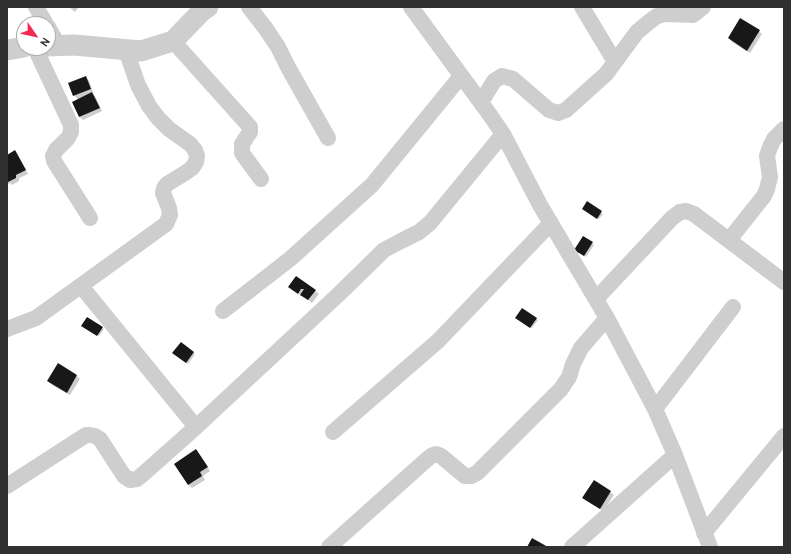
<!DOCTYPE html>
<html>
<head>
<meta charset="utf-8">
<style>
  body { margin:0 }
  #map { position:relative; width:791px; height:554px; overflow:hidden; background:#fff; font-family:Cabin,sans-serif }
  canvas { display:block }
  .frame { position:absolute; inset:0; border:8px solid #313131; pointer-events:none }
  .north { position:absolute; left:16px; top:16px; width:40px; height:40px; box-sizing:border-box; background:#fff; border:1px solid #adadad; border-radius:50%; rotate:124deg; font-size:11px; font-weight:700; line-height:16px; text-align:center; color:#313131 }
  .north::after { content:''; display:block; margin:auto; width:14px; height:18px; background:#f22951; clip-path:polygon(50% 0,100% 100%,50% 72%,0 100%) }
</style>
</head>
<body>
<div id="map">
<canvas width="791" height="554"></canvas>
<div class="frame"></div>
<div class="north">N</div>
</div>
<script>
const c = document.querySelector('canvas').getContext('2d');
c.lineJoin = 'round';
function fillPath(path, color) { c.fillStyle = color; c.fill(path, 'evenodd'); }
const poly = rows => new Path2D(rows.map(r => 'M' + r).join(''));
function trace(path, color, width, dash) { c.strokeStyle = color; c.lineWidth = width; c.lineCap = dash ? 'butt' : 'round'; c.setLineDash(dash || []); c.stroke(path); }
fillPath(poly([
  [69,7,79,7,75,12],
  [759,31,762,34,750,53,732,42,729,38],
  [85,77,89,80,93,92,92,93,95,96,102,111,83,120,80,117,73,102,78,100,74,95],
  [15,151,18,155,28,174,19,178,19,181,12,185,10,183,7,185,7,156],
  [587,203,603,214,599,219,585,210],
  [584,237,594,245,586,257,577,251],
  [296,277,319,294,312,303,302,295,302,296,293,290],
  [536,318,538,320,532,328,518,319],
  [84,327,102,328,104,329,99,336],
  [181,344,195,354,188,364,175,354],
  [77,376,80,379,70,395,52,385,48,381],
  [196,451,199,454,210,471,203,476,205,480,192,488,189,485,175,464],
  [610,492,614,495,603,511,587,501,584,498]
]), '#0003');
fillPath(poly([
  [740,18,760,30,747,51,728,38],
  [86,76,91,89,73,96,68,83],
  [92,92,100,108,79,117,72,102],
  [15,150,26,170,16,175,16,178,8,182,7,180,7,155],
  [587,201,602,211,597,219,582,209],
  [583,236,593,242,584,256,574,250],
  [296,276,316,290,308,300,300,295,304,289,301,289,298,294,288,287],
  [522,308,537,318,530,328,515,318],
  [87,317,103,327,97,336,81,326],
  [181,342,194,352,186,363,172,353],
  [58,363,77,375,67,393,47,381],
  [196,449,208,467,200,472,202,476,188,485,174,464],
  [594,480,611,491,600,509,582,498],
  [532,538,548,547,527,547]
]), '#181818');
trace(poly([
  [36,7,46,24],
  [249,7,266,29,278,47,289,69,328,138],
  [411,7,490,115,503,134,540,205,607,318,655,409,675,455,710,547],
  [582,7,615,62],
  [48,27,59,46],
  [173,41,250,127,250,132,242,144,242,153,261,179],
  [35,48,71,125,71,132,68,138,56,150,53,156,54,161,90,218],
  [481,102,494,81,502,76,513,79,549,110,558,113,566,110,606,74,637,32,649,22,657,16,665,14,693,15,703,7],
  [729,240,764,196,767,189,770,177,767,156,770,147,774,139,784,129],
  [81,286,196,427],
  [596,299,672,218,680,212,686,211,694,214,784,282],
  [223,311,290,259,372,185,461,76],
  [7,329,36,318,166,224,170,215,169,208,163,193,164,188,167,184,185,173,192,168,196,162,197,156,195,150,190,144,169,129,158,118,149,106,138,85,126,50],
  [655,409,733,307],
  [333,432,438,341,551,223],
  [7,486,86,435,90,435,95,436,100,439,124,476,130,480,137,479,142,475,196,427,339,294,384,250,401,241,419,232,430,223,503,134],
  [704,533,784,436],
  [329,547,424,462,431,456,436,454,441,456,465,476,471,476,477,473,561,389,569,377,573,364,581,348,607,318],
  [572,547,675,455]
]), '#cecece', 16);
trace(poly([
  [48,46,74,45,141,51,173,41,202,11,208,7],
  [7,50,24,47]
]), '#cecece', 21);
</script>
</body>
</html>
